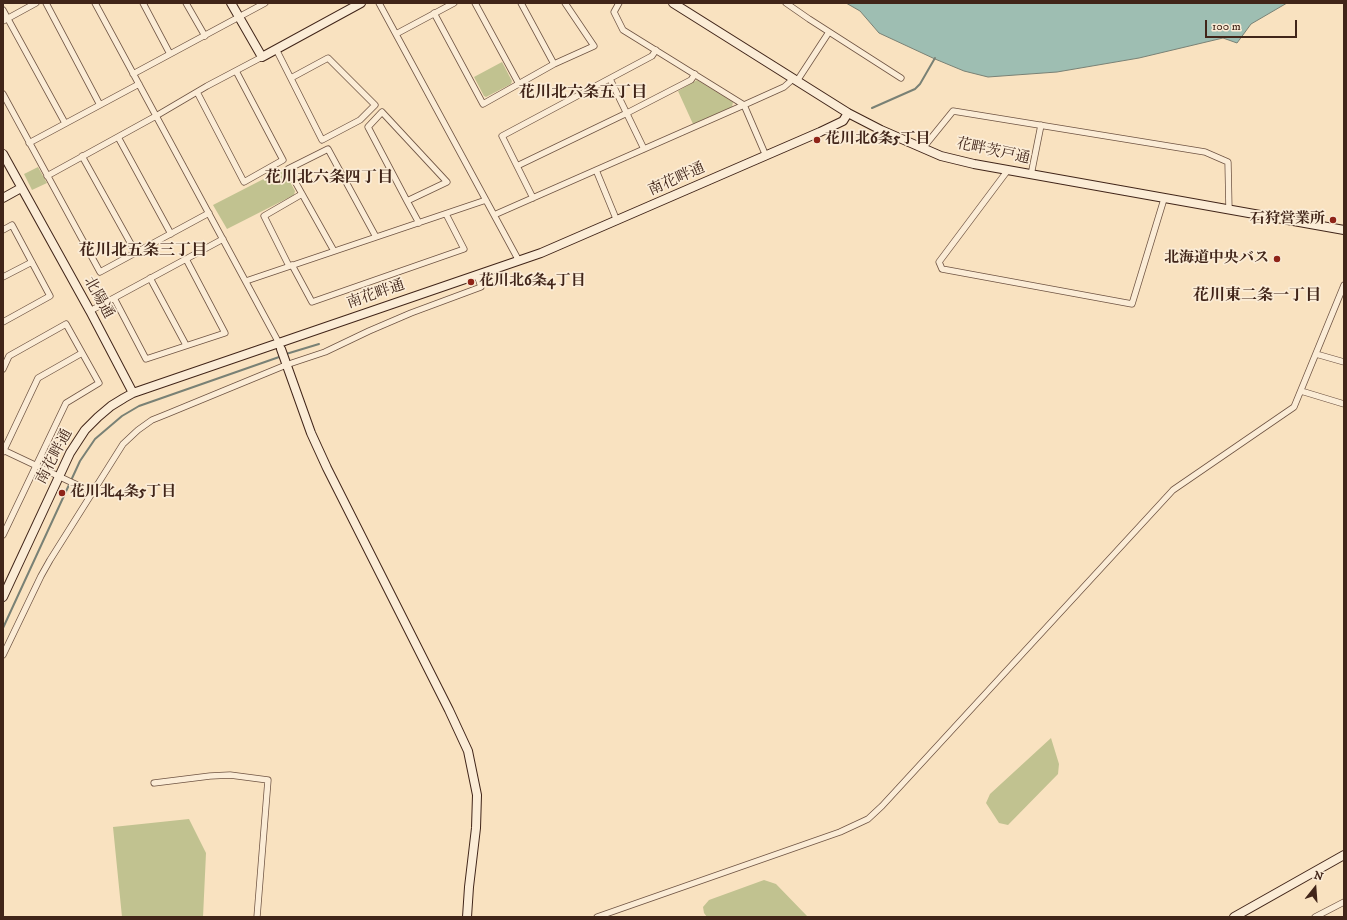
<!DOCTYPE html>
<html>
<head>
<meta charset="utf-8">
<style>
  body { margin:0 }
  #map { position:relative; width:1347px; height:920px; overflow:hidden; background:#f9e2c0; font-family:"IM FELL DW Pica",serif }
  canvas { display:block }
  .frame { position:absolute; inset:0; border:4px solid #412519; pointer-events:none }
  .north { position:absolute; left:1295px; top:868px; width:40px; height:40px; -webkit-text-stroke:3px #fbecd6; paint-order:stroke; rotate:17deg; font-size:11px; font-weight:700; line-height:16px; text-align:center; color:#412519 }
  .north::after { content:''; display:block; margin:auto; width:14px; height:18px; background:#412519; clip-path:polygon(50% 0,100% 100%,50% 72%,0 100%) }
  .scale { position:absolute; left:1205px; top:20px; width:92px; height:18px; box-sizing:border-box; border:2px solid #412519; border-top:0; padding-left:5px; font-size:12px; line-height:14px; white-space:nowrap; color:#412519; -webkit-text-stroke:3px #fbecd6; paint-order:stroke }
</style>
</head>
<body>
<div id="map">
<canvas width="1347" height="920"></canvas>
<div class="frame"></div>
<div class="north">N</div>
<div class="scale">100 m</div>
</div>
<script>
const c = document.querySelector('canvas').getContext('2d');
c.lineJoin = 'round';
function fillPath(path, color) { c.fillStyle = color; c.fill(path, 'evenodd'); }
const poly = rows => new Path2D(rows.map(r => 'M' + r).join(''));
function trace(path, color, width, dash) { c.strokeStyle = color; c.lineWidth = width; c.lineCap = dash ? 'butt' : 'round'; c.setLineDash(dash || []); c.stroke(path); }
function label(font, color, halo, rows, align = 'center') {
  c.font = font + ' "IM FELL DW Pica","Noto Serif JP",serif'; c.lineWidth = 3.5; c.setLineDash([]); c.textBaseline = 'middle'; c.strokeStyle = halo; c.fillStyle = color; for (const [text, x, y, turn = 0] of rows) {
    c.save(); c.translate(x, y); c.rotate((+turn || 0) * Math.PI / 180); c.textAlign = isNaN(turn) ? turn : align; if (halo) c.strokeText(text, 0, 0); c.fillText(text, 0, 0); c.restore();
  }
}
fillPath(poly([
  [502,62,512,81,511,84,486,97,484,96,474,77],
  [697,80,733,102,732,107,693,124,678,91],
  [38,167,47,183,32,190,24,174],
  [283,169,295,191,294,195,227,229,213,205],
  [1051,738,1059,764,1058,774,1008,825,999,823,986,803,990,794],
  [189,819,206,853,203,917,122,917,113,827],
  [764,880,776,884,808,917,707,917,704,913,703,907,709,900]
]), '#c1c290');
const water = poly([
  [846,3,1287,3,1251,24,1237,43,1223,38,1139,58,1057,72,988,77,964,71,935,59,879,33,860,11,846,3]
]);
fillPath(water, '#9ebeb2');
trace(water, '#798175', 1);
trace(poly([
  [872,108,915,89,920,84,935,58],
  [286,354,319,344],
  [3,628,80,461,95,439,122,416,139,406,282,356]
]), '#798175', 2);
const street = poly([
  [46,3,100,105],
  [95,3,280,345],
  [143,3,170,54],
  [186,3,205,36],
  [379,3,519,261],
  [475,3,519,84],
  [521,3,554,64],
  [619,3,614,12,623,30,744,105,766,156],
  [786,3,809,19,901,78],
  [3,10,65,123],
  [434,13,483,104,554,64,594,46,565,3],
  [3,21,36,3],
  [396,34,454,3],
  [276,49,322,140,360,120,375,105,328,58,291,78],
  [133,74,265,3],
  [610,79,644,149],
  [797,81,829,32],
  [197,92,244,182,283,160,236,71],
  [3,94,100,272,209,213],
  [118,137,171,234],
  [29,143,139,84],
  [923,148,953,111,1205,152,1228,162,1229,210],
  [82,156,136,253],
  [517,166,627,113,691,80,695,74],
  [596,170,617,221],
  [1008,170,939,262,942,269,1132,304,1164,199],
  [1031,175,1041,125],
  [47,176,156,116,207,86,262,57],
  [533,198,502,136,652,56,656,50],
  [407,201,447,182,382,112,368,127,407,201,419,223],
  [494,215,744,105,784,87,793,79],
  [3,230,12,225,50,296,3,322],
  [334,251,288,169,328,149,376,237],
  [292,265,312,302,464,249,446,214],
  [289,266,264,216,302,194],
  [3,277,32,262],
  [150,278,186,345],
  [246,281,486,200],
  [114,298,146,359,225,333,186,259],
  [90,311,223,239],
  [1316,354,1344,362],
  [3,369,9,356,66,324,99,383,66,403,3,535],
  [1301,391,1344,404],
  [3,450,92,492],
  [3,452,38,378,82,353],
  [3,655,41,576,50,560,123,444,138,430,152,420,167,414,286,365,325,352,369,331,411,313,481,287,477,275],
  [154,783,210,776,230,775,268,780,257,917],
  [597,917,840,832,868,819,882,806,1173,490,1294,407,1344,285],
  [1315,917,1344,902]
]);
const secondary = poly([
  [231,3,262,57,361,3],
  [673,3,848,113,881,130,941,156,974,164,1344,230],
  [3,154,90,311,133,393],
  [3,198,21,188],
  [281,349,311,433,327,468,449,710,468,751,477,795,476,828,469,887,467,917],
  [3,597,70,453,85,430,98,417,111,406,124,398,133,393,203,369,541,253,820,132,843,121,848,113],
  [1234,917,1344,855]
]);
trace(street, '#6f5443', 7);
trace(secondary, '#412519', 10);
trace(street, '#fbecd6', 5.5);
trace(secondary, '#fbecd6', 8);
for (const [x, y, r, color] of [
  [817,140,4,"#8f2418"],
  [1333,220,4,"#8f2418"],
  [1277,259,4,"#8f2418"],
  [471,282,4,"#8f2418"],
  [62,493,4,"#8f2418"]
]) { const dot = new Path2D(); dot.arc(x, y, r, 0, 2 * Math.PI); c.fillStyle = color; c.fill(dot); trace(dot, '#fbecd6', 1.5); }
label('bold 15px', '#412519', '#fbecd6', [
  ["花川北6条5丁目",825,140],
  ["石狩営業所",1325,220,"right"],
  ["北海道中央バス",1269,259,"right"],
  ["花川北6条4丁目",479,282],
  ["花川北4条5丁目",70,493]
], 'left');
label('15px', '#412519', '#fbecd6', [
  ["花畔茨戸通",993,152,12],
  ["南花畔通",677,180,-24],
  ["南花畔通",376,295,-19],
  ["北陽通",98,298,61],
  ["南花畔通",55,457,-62]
]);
label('bold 16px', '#412519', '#fbecd6', [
  ["花川北六条五丁目",583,94],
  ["花川北六条四丁目",329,179],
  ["花川北五条三丁目",143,252],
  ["花川東二条一丁目",1257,297]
]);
</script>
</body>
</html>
